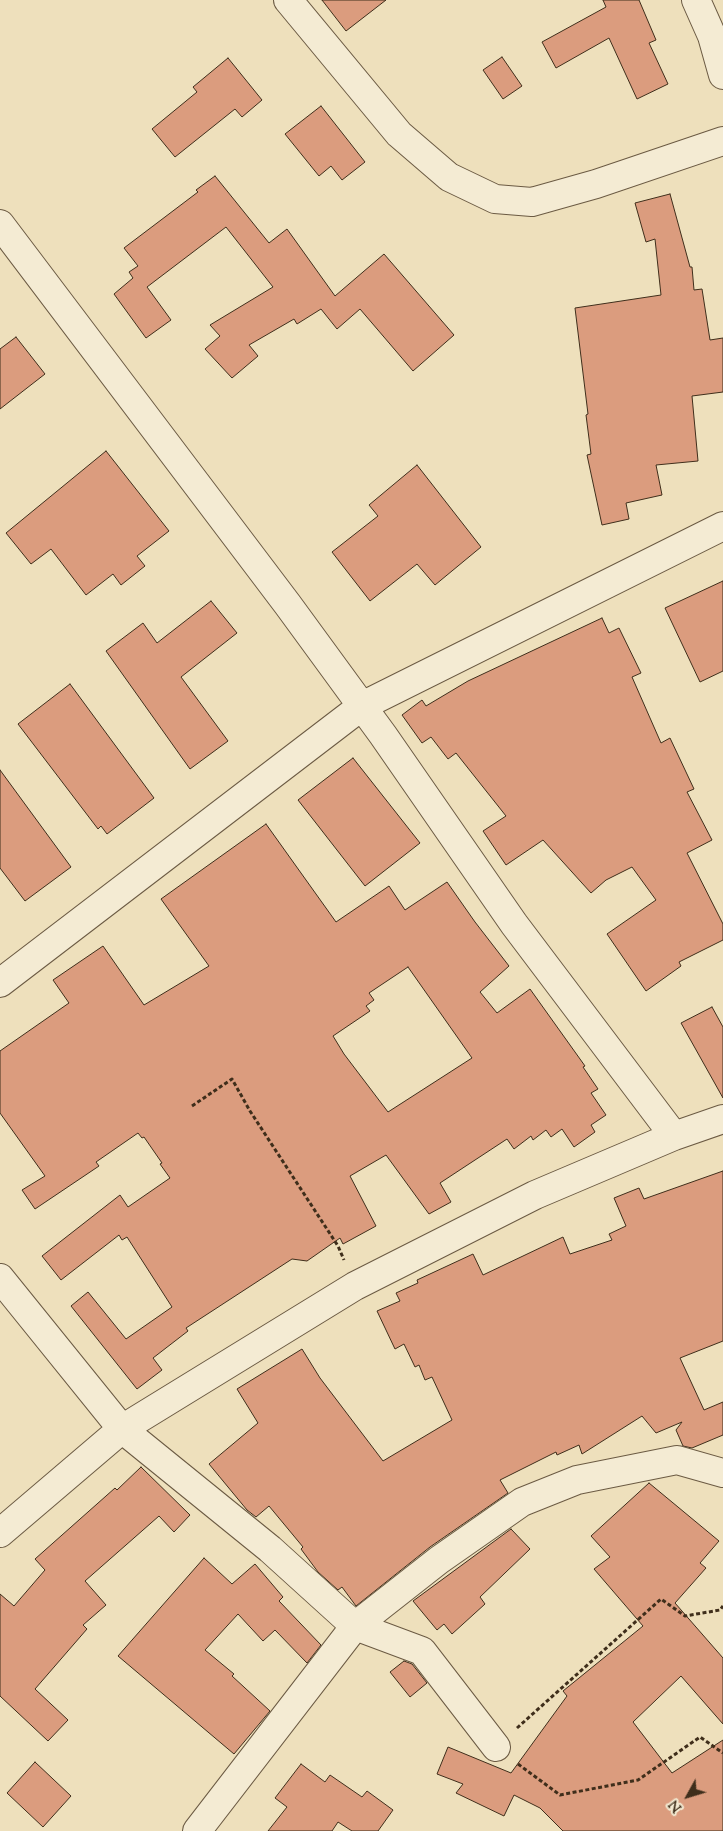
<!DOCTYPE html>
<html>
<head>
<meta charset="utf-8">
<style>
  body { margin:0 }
  #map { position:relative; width:723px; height:1831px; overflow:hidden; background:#eee0bc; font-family:"Sorts Mill Goudy",serif }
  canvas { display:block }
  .north { position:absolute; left:663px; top:1771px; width:50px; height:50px; -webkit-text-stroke:4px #f4ebd3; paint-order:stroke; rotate:231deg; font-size:14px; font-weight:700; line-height:20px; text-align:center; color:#3f2e1b }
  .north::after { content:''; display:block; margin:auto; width:18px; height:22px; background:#3f2e1b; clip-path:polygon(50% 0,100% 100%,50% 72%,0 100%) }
</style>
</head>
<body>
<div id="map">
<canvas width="723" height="1831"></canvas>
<div class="north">N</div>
</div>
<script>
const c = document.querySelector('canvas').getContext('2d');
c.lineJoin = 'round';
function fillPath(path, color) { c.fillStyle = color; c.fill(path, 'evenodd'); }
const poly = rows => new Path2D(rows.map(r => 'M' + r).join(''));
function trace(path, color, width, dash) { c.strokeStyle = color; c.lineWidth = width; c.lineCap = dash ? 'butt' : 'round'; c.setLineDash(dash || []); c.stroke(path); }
const building = poly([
  [322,0,386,0,346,31,322,0],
  [603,0,639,0,656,40,649,43,668,84,637,99,609,38,556,68,542,42,606,7,603,0],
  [502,57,522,86,503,99,483,70,502,57],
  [228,58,262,100,242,117,235,109,175,157,152,129,197,92,193,87,228,58],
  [321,106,365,162,342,180,331,166,319,176,285,134,321,106],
  [215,176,269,243,287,229,335,296,384,254,454,335,413,371,360,309,337,329,321,309,297,324,294,319,249,345,258,356,232,378,205,349,220,336,210,325,273,287,226,227,147,287,171,320,146,338,114,294,133,278,129,272,138,266,124,248,198,192,196,190,215,176],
  [670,194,690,267,692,267,694,290,702,289,710,340,723,338,723,392,692,396,698,461,656,465,662,495,626,503,629,519,602,525,587,455,591,454,586,415,588,414,575,308,661,295,655,239,646,242,635,203,670,194],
  [16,337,45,374,0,409,0,349,16,337],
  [106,451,169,531,137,556,145,566,121,585,113,574,86,595,51,549,31,564,6,533,106,451],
  [417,465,481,547,435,585,417,564,370,601,332,552,378,516,369,505,417,465],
  [723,581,723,671,700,682,665,608,723,581],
  [211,601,237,633,181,677,228,741,190,769,106,651,143,623,157,643,211,601],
  [602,618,609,633,619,628,641,673,632,677,661,743,670,738,694,789,687,792,712,840,687,853,723,924,723,940,679,962,681,966,646,991,607,934,656,900,632,867,606,880,591,893,543,840,506,865,483,831,506,816,456,753,448,759,431,737,422,743,402,715,422,700,426,706,468,681,602,618],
  [70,684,154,798,107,834,101,826,98,829,18,724,70,684],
  [353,758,420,843,365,886,298,800,353,758],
  [0,770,71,867,25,901,0,868,0,770],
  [266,824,336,922,389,886,405,910,447,882,475,922,509,966,480,992,497,1013,530,989,585,1066,583,1067,598,1089,591,1093,606,1115,591,1125,595,1132,574,1147,562,1129,551,1137,546,1130,533,1140,531,1136,514,1149,507,1139,440,1183,451,1202,429,1214,386,1155,350,1176,376,1226,343,1244,340,1238,307,1261,292,1259,186,1328,188,1331,153,1358,162,1370,137,1389,71,1306,88,1292,126,1339,172,1307,127,1237,122,1240,119,1235,61,1280,42,1256,120,1195,128,1207,170,1178,160,1164,162,1163,144,1137,142,1138,138,1133,96,1162,99,1166,35,1209,22,1190,45,1176,0,1113,0,1051,69,1003,53,980,103,946,144,1005,209,966,161,899,266,824],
  [408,967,472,1058,388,1112,344,1054,333,1036,370,1011,366,1006,374,1000,369,993,408,967],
  [712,1007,723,1027,723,1098,681,1023,712,1007],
  [723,1171,723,1341,680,1358,704,1410,723,1402,723,1435,692,1448,683,1446,676,1430,682,1422,656,1433,642,1416,582,1454,579,1445,557,1455,556,1452,500,1480,508,1493,430,1547,356,1606,342,1587,338,1590,318,1572,301,1549,303,1547,269,1506,256,1517,247,1510,209,1464,258,1423,237,1389,302,1349,320,1378,383,1461,452,1420,432,1377,425,1380,419,1365,415,1367,404,1344,395,1349,377,1311,400,1301,396,1293,418,1283,417,1280,473,1254,483,1275,563,1237,570,1254,612,1240,609,1234,626,1226,614,1198,639,1188,644,1199,723,1171],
  [141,1467,190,1515,174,1532,159,1516,85,1581,106,1605,83,1625,87,1629,35,1689,68,1720,48,1741,0,1696,0,1594,14,1606,45,1570,35,1559,115,1488,117,1490,141,1467],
  [649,1483,719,1541,700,1563,706,1568,675,1603,723,1658,723,1724,681,1676,633,1722,672,1773,723,1740,723,1831,563,1831,540,1808,514,1795,504,1816,456,1793,463,1784,437,1774,448,1747,511,1773,567,1696,563,1691,643,1626,594,1569,610,1557,591,1536,649,1483],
  [511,1529,530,1549,480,1597,485,1604,452,1634,444,1624,437,1630,413,1601,511,1529],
  [204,1558,232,1584,255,1564,283,1597,279,1601,321,1645,307,1663,275,1630,263,1641,238,1614,205,1650,234,1674,232,1676,270,1711,234,1754,118,1656,204,1558],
  [404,1661,412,1664,427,1683,410,1697,390,1672,404,1661],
  [35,1762,71,1796,43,1827,7,1793,35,1762],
  [301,1764,325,1782,330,1775,362,1797,367,1791,393,1810,378,1831,352,1831,338,1822,332,1831,268,1831,287,1807,275,1798,301,1764]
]);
fillPath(building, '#db9c7e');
trace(building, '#3f2e1b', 1);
const minor = poly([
  [288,0,399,134,449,177,495,199,532,202,596,184,723,141],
  [696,0,712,36,723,75],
  [0,224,288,605,383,735,514,924,674,1136],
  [0,983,362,706,723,526],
  [0,1278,122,1429,270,1549,355,1626,422,1651,496,1747],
  [0,1533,122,1429,355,1286,535,1195,674,1136,723,1119],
  [197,1831,355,1626,439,1560,522,1502,577,1480,677,1460,723,1473]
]);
trace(minor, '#6b5a43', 30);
trace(poly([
  [192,1106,232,1079,250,1111,338,1246,344,1260],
  [517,1728,661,1599,685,1616,720,1610,723,1606],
  [518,1764,560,1795,638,1780,700,1737,723,1753]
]), '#3f2e1b', 3, [4, 2.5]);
trace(minor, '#f4ebd3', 28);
</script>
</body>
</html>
